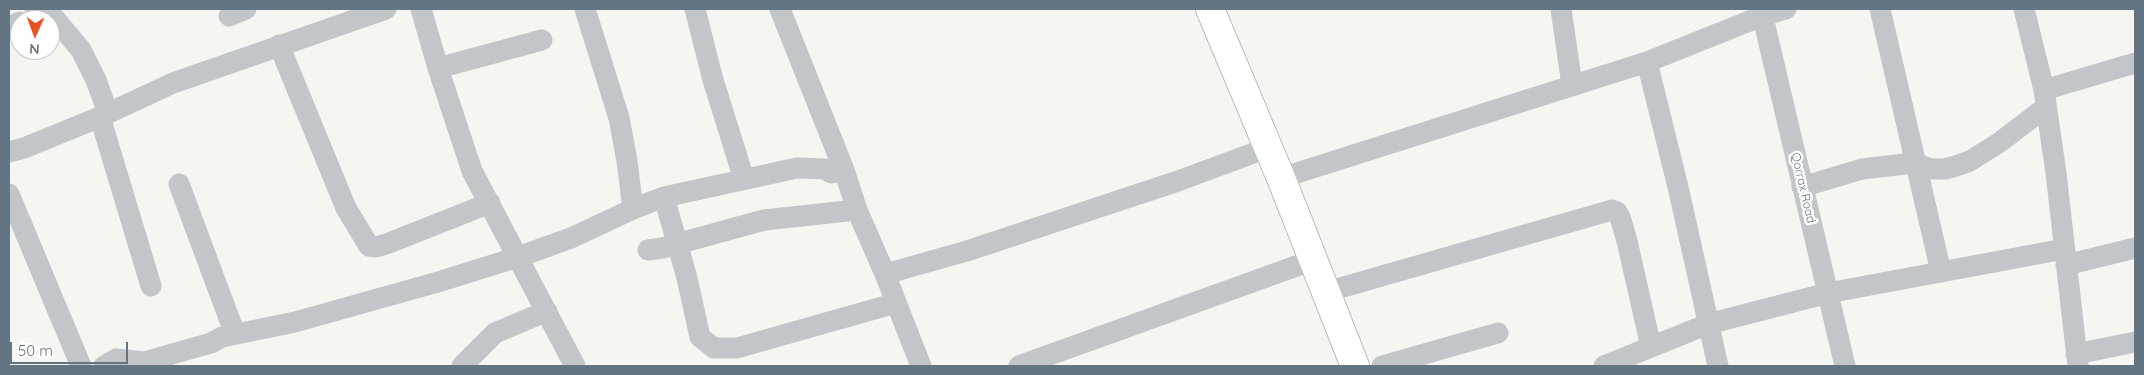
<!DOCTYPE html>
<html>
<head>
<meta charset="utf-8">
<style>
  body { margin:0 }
  #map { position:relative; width:2144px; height:375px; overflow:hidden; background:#f5f5f1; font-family:Quicksand,sans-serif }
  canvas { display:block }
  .frame { position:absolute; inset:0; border:10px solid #637483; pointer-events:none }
  .north { position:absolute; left:10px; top:10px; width:50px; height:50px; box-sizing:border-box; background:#fff; border:1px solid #c1c7cd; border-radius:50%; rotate:182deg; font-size:14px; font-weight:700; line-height:20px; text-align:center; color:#637483 }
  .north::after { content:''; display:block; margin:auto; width:18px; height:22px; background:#e9511d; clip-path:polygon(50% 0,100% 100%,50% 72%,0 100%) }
  .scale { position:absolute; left:10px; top:342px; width:118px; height:22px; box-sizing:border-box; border:2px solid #637483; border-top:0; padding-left:6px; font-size:15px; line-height:18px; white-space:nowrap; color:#637483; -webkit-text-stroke:4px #fff; paint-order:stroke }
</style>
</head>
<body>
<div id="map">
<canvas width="2144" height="375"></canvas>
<div class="frame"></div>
<div class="north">N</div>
<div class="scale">50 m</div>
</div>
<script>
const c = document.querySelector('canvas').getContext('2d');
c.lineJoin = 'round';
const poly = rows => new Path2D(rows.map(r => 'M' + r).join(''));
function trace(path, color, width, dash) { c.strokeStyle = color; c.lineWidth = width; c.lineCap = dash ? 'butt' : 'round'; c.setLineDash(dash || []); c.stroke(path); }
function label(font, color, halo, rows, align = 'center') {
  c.font = font + ' Quicksand,sans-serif'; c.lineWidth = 5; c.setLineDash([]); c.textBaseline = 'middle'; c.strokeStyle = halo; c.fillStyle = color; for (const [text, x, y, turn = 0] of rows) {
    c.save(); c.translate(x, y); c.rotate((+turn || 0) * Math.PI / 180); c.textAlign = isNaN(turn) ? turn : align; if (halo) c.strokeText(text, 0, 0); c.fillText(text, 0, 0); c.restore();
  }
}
const major = poly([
  [1210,9,1281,178,1355,366]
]);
trace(major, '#b5b9bd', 30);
trace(poly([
  [35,9,43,11,56,20,81,50,96,80,108,113],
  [421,9,438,68,472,171,575,366],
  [695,9,713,80,744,179],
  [780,9,844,170],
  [1561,9,1572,85],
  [1761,9,1845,366],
  [1880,9,1941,272],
  [2024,9,2044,90,2056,173,2078,366],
  [229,16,246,9],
  [9,27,20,22],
  [279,45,346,208,369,246,376,247,389,243,490,203],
  [1647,62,1678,187,1718,366],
  [438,68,542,40],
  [2044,90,2135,63],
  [100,117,151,286],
  [9,152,24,148,100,117,173,83,386,9],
  [1281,178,1647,62,1762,16,1786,9],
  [179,184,235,334],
  [1802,187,1862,169,1914,163,1931,169,1945,169,1956,166,1970,161,2000,142,2046,107],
  [9,194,81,366],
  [664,197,687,278,700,337,714,348,737,348,896,303],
  [633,209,664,197,797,168,825,169,831,173,844,170,857,210,885,274,921,366],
  [648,250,662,248,764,220,857,210],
  [2066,265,2135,248],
  [885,274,967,251,1178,181,1267,148],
  [1326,292,1612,210,1617,212,1620,217,1627,241,1651,347],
  [2076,354,2135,342],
  [104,366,116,359,144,362,211,343,222,337,295,322,438,282,518,257,571,238,633,209,627,161,619,118,585,9],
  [462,366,495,333,547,311],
  [1019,366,1313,260],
  [1382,366,1498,333],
  [1604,366,1708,324,1828,293,2064,249]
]), '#c2c6c9', 21);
trace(major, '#fff', 28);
label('12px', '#637483', '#fff', [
  ["Qorrax Road",1803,188,77]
]);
</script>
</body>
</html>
